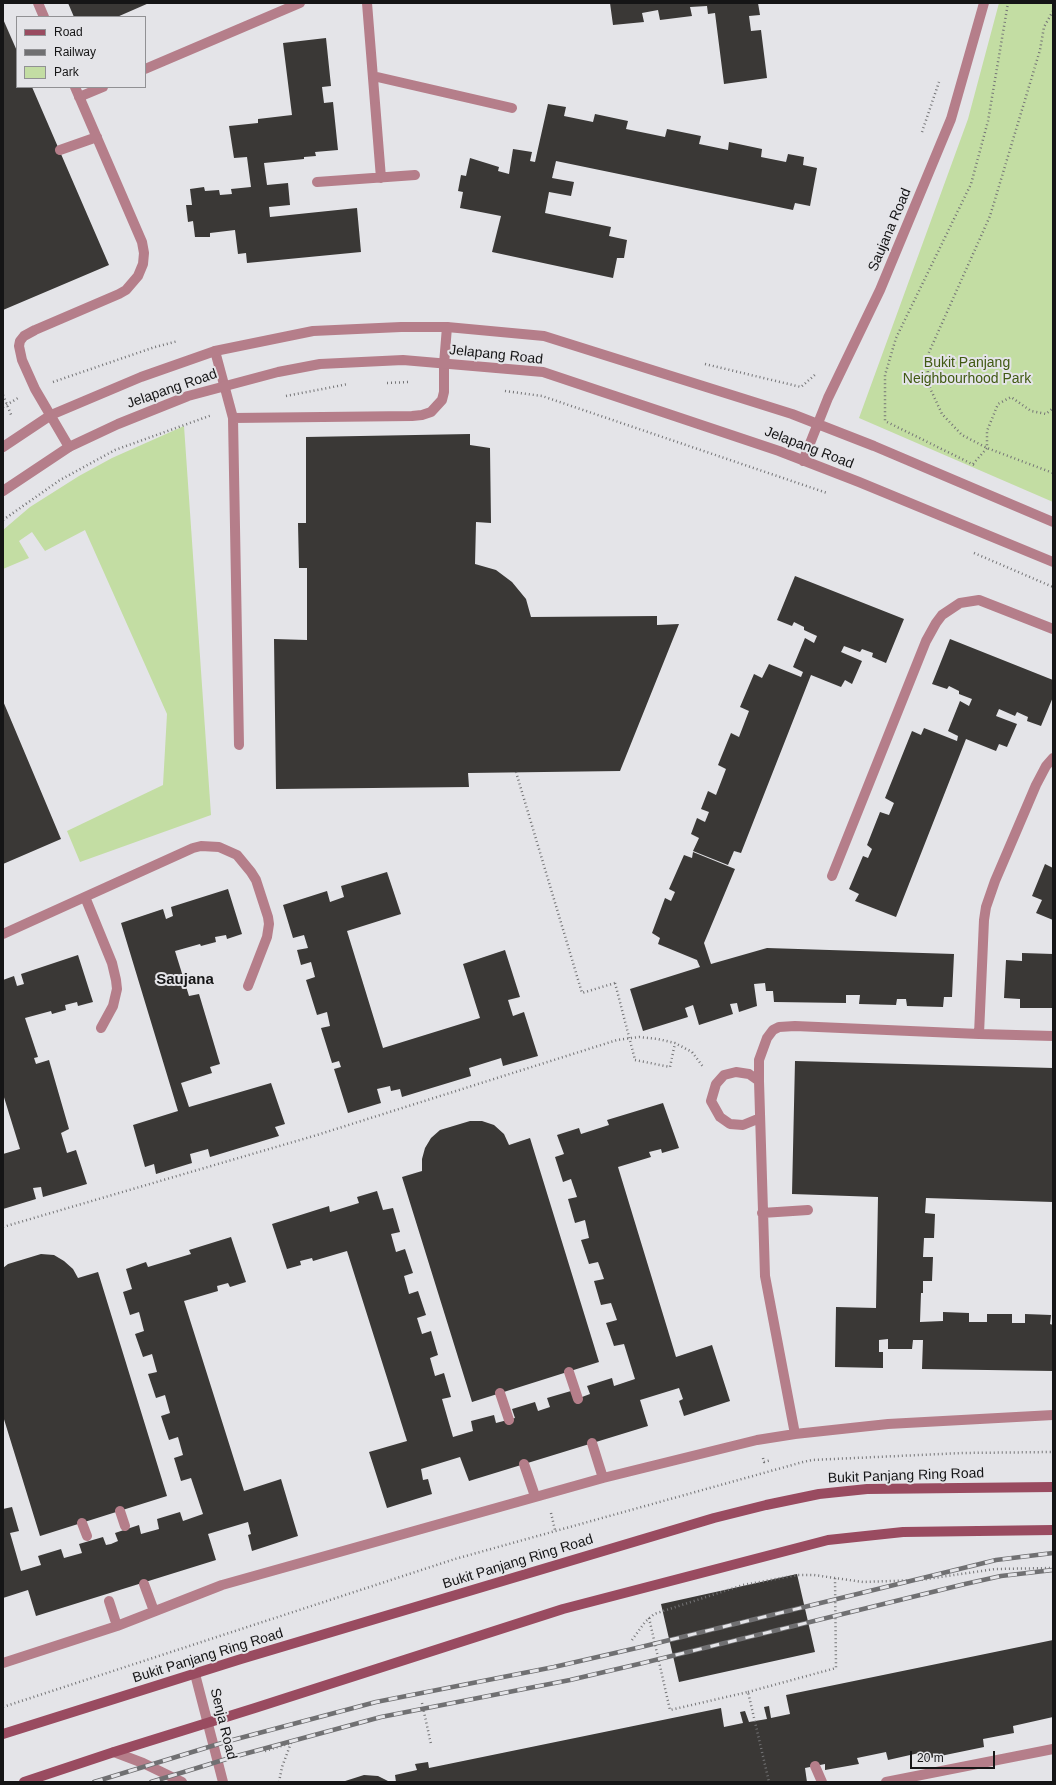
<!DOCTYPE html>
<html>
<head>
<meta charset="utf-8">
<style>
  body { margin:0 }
  #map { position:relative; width:1056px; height:1785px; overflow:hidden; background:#e4e4e8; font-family:Arial,sans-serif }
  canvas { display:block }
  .frame { position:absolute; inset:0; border:4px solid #151516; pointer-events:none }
  .legend { position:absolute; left:16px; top:16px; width:130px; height:72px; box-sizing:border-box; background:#e4e4e8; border:1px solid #919194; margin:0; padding:5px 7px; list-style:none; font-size:12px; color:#151516 }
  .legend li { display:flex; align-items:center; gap:8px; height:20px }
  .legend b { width:20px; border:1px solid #919194 }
  .scale { position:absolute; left:910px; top:1751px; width:85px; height:18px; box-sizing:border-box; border:2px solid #151516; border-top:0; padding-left:5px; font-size:12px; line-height:14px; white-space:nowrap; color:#151516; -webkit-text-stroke:3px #e4e4e8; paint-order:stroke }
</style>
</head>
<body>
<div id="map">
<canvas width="1056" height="1785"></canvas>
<div class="frame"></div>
<ul class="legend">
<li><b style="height:5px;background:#994b60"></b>Road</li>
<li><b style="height:5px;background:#707072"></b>Railway</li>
<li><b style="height:11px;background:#c3dda3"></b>Park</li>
</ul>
<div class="scale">20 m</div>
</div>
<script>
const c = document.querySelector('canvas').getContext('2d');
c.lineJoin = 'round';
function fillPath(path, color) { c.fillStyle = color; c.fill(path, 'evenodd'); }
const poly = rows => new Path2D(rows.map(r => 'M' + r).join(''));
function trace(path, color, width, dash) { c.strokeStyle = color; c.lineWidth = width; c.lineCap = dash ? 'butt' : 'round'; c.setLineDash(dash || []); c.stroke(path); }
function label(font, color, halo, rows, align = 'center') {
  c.font = font + ' Arial,sans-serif'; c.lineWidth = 4; c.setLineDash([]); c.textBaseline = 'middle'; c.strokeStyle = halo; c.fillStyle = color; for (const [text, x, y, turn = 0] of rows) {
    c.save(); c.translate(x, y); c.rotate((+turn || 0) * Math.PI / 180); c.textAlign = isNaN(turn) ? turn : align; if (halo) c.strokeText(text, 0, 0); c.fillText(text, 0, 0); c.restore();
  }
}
fillPath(poly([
  [999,3,1053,3,1053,502,859,418,968,119],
  [184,426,211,815,80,862,67,831,163,785,167,714,85,530,45,551,32,532,19,541,29,558,3,569,3,530,30,507,79,476,112,458]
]), '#c3dda3');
fillPath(poly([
  [68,3,149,3,117,17,74,17],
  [610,3,758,3,760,15,749,16,751,31,761,30,767,78,724,84,715,13,708,14,707,6,690,7,692,16,660,20,658,10,642,13,644,22,613,25],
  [3,19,17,51,17,87,32,87,109,265,3,310],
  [326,38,331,86,322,87,324,103,333,102,338,150,315,152,316,156,304,157,304,159,264,163,267,185,288,183,290,205,269,207,270,217,357,208,361,252,247,263,246,253,238,254,235,230,210,233,210,237,195,237,193,221,188,222,186,205,192,205,190,189,204,187,205,191,219,190,220,195,232,194,231,189,251,187,247,157,234,158,229,126,258,123,258,119,292,115,283,43],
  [548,104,566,107,564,116,593,122,595,114,628,121,626,129,665,137,667,129,701,136,699,144,728,150,729,142,762,149,761,157,786,162,788,154,804,157,803,165,817,168,810,206,795,203,793,210,556,161,552,178,574,182,571,196,549,192,545,213,611,227,609,236,627,240,624,258,617,258,613,278,492,252,501,216,460,208,463,192,458,191,461,175,466,176,470,158,499,167,498,171,509,174,513,149,532,152,530,161,535,162],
  [470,434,470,445,490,448,491,523,476,522,475,564,496,570,512,582,526,599,531,617,657,616,657,625,679,624,620,771,468,773,469,787,276,789,274,639,307,640,307,568,299,568,298,523,306,523,306,437],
  [795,576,904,619,886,663,872,657,873,653,862,649,860,652,844,646,841,652,862,661,852,684,845,680,841,687,811,675,741,853,734,851,728,865,693,851,699,838,691,834,697,818,705,822,709,812,701,809,708,791,716,795,726,769,718,765,731,733,739,737,749,711,740,707,754,674,762,678,769,664,801,677,803,672,793,667,805,638,814,643,817,636,804,630,804,627,794,622,792,626,777,620],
  [950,639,1053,680,1053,697,1041,726,1027,721,1028,717,1017,712,1015,716,999,709,996,716,1017,724,1007,747,999,744,996,751,966,739,896,917,855,901,859,894,849,889,863,856,868,858,872,849,867,845,880,812,889,815,894,803,885,798,912,731,921,735,924,728,957,741,958,736,948,731,960,701,969,706,972,699,959,694,959,691,949,686,947,689,932,684],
  [3,701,61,839,3,864],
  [693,852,735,869,704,943,711,964,767,948,954,954,952,997,944,997,943,1007,907,1006,906,999,897,999,896,1005,859,1004,860,995,846,995,846,1003,774,1002,773,991,766,991,765,983,754,984,757,1006,739,1012,737,1003,730,1004,733,1014,699,1025,693,1005,685,1008,688,1017,643,1031,630,989,700,967,697,960,658,944,660,938,652,933,665,898,671,901,675,892,669,889,684,855,692,858],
  [1045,864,1053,868,1053,920,1036,913,1042,900,1032,896],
  [387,872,401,914,347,931,383,1048,480,1018,463,964,505,950,520,997,508,1000,513,1016,524,1012,538,1056,503,1066,501,1058,469,1068,471,1076,402,1097,400,1089,391,1091,390,1086,377,1089,381,1103,348,1113,334,1069,341,1067,339,1061,332,1063,321,1028,330,1026,327,1012,317,1015,306,980,315,977,311,962,301,965,297,950,308,948,304,935,293,938,283,905,327,891,330,902,344,897,341,886],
  [228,889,242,934,227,939,226,935,215,937,216,942,201,946,200,944,175,951,189,996,199,994,220,1064,210,1067,212,1073,181,1083,189,1107,271,1083,285,1124,275,1127,279,1136,210,1157,208,1149,190,1154,192,1163,156,1174,154,1164,145,1167,133,1125,178,1111,121,923,163,909,166,919,173,916,171,907],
  [1022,953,1053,954,1053,1008,1020,1008,1020,999,1004,998,1006,960,1022,961],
  [78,955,93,1002,78,1006,77,1002,65,1005,66,1010,52,1014,51,1011,25,1018,38,1057,34,1058,36,1064,49,1060,69,1129,61,1133,67,1153,76,1150,87,1184,43,1197,41,1187,33,1188,36,1199,3,1209,3,1154,20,1149,3,1094,3,980,14,976,17,986,24,984,21,974],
  [795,1061,1053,1068,1053,1202,926,1198,925,1213,935,1214,934,1238,924,1238,923,1257,933,1257,932,1281,923,1281,923,1293,921,1293,920,1322,943,1321,943,1312,969,1313,969,1322,987,1322,987,1314,1012,1314,1012,1323,1025,1323,1025,1314,1051,1315,1050,1324,1053,1325,1053,1371,922,1369,923,1340,913,1340,912,1349,888,1349,888,1339,879,1340,879,1352,883,1352,883,1368,835,1367,836,1307,876,1308,878,1197,792,1194],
  [663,1103,679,1148,662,1153,661,1149,649,1152,651,1157,618,1167,676,1357,712,1345,730,1401,684,1416,679,1401,683,1399,679,1388,640,1400,648,1426,469,1481,460,1457,421,1469,423,1480,428,1479,432,1494,387,1508,369,1452,407,1441,347,1251,313,1261,312,1258,300,1261,301,1265,287,1269,272,1224,329,1206,330,1212,359,1203,357,1197,377,1191,383,1210,393,1208,400,1232,391,1234,396,1252,405,1249,413,1273,404,1276,409,1294,418,1291,426,1315,417,1318,422,1334,431,1331,438,1355,430,1358,435,1376,444,1373,451,1397,442,1399,453,1437,473,1431,471,1421,494,1415,496,1423,515,1418,512,1409,535,1402,538,1411,550,1407,547,1398,571,1391,574,1400,590,1394,587,1386,612,1378,614,1386,635,1379,624,1344,614,1346,606,1323,617,1320,611,1303,601,1305,594,1281,604,1279,598,1262,589,1264,581,1240,589,1238,585,1220,575,1223,568,1199,577,1197,571,1179,563,1182,555,1157,564,1154,557,1135,579,1128,581,1134,609,1125,607,1120],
  [470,1121,482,1121,494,1125,504,1134,509,1145,530,1138,599,1362,472,1402,402,1177,422,1171,422,1159,425,1148,431,1138,440,1130],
  [231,1237,246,1282,230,1287,228,1283,217,1286,218,1291,184,1301,244,1491,281,1479,298,1536,252,1551,248,1535,251,1534,248,1522,208,1534,216,1560,36,1616,28,1590,3,1598,3,1509,12,1507,19,1531,10,1533,21,1571,41,1565,38,1556,61,1549,64,1558,82,1553,79,1544,103,1537,106,1545,111,1544,118,1541,115,1533,139,1525,141,1534,159,1529,157,1519,180,1512,183,1521,203,1514,191,1478,181,1481,174,1458,183,1455,178,1437,169,1440,161,1416,170,1413,165,1395,156,1398,148,1374,157,1372,152,1354,143,1357,135,1334,144,1331,139,1312,130,1315,123,1292,132,1289,126,1269,146,1262,148,1267,191,1254,189,1250],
  [41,1254,54,1255,64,1261,73,1269,78,1278,98,1272,167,1496,40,1536,3,1416,3,1268,8,1264],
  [797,1574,815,1652,679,1682,661,1604],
  [1053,1640,1053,1717,1013,1726,1014,1733,983,1739,984,1747,921,1760,919,1753,888,1760,886,1752,857,1758,859,1764,825,1770,825,1764,805,1768,807,1782,396,1782,395,1775,417,1770,415,1764,428,1762,429,1768,721,1708,724,1727,743,1723,740,1712,745,1711,749,1722,767,1719,764,1707,769,1706,771,1718,790,1714,786,1695],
  [364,1775,378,1776,390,1782,342,1782]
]), '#3a3836');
trace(poly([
  [1053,11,1044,27,1040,50,990,216,926,359,930,388,942,414,962,435,987,448,1053,473],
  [922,132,939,82],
  [705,364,801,387,817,373],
  [53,382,155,347,178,341],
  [387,383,408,382],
  [505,391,542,396,827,493],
  [3,395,12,417],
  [286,396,348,384],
  [3,407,18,398],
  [973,464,987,448,987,431,998,404,1011,397,1031,411,1046,414,1053,408],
  [974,465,885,421,885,375,896,338,971,184,988,121,1008,3],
  [3,520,60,480,115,450,212,415],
  [974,553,1053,587],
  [516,772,582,993,615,983],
  [635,1060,670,1067,675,1043],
  [3,1227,317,1135,617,1040,639,1037,658,1039,675,1043,692,1052,704,1068],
  [763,1458,764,1462,771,1460],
  [551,1513,555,1530],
  [649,1618,670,1710,748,1692,769,1782],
  [632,1640,645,1622,654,1614,743,1585,798,1575,814,1575,863,1582,920,1580,995,1569,1053,1568],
  [748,1692,836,1668,835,1577],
  [422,1703,431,1744],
  [3,1707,455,1559,803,1462,812,1460,962,1453,1053,1452],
  [265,1751,291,1743],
  [279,1782,282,1767,291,1743]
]), '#747476', 2.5, [1, 3]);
trace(poly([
  [38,3,44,17],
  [367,3,381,178],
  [145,69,300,3],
  [373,76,512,108],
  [79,97,103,87],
  [60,150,97,137],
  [317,182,415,175],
  [215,351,233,418,239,745],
  [233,418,412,416,422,415,431,412,442,400,444,392,444,364,447,327],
  [69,447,35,389,22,360,19,346,20,341,24,336,35,330,119,294,126,290,138,276,143,264,144,253,142,242,75,87],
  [832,876,926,641,936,623,942,615,960,603,979,600,1053,629],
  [85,897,112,963,116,980,117,989,113,1006,101,1028],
  [3,934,193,848,201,846,219,847,237,855,251,872,256,880,268,917,269,924,267,937,248,986],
  [979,1034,984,920,986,907,995,881,1036,785,1046,766,1053,758],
  [759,1081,749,1074,736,1072,724,1075,716,1084,711,1101,720,1117,730,1124,743,1125,760,1118],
  [762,1213,808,1210],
  [569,1372,578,1399],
  [500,1393,509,1420],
  [795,1434,765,1276,759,1081,759,1060,767,1038,773,1030,779,1027,795,1026,979,1034,1053,1036],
  [592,1443,603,1478],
  [524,1464,535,1496],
  [120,1511,125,1526],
  [82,1523,87,1536],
  [144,1584,154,1611],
  [109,1601,117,1626],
  [3,1663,117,1626,222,1585,603,1478,757,1440,795,1434,888,1424,1053,1415],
  [815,1766,822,1782],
  [886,1782,1053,1749]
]), '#b57e8a', 10);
trace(poly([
  [3,447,51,415,141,377,215,351,313,331,401,327,447,327,544,336,792,414,874,446,1053,522],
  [803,461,828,398,880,290,951,119,984,3],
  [3,491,69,447,118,424,188,396,278,372,320,364,403,360,543,372,779,451,859,482,1053,562],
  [195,1674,223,1782],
  [114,1752,143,1763,182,1782]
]), '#b57e8a', 10);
trace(poly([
  [3,1734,241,1659,714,1518,766,1505,819,1494,867,1489,1053,1487],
  [24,1782,114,1752,255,1708,563,1609,828,1540,903,1532,1053,1530]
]), '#994b60', 10);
const rail = poly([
  [94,1782,225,1742,376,1702,554,1667,641,1647,996,1560,1053,1553],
  [151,1782,233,1757,381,1717,570,1680,643,1663,965,1584,1001,1576,1053,1570]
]);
trace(rail, '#707072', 4.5);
trace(rail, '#e4e4e8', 3, [9]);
trace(poly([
  [615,983,635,1060]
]), '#747476', 2.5, [1, 3]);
label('14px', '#151516', '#e4e4e8', [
  ["Saujana Road",890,230,-67],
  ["Jelapang Road",496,355,6],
  ["Jelapang Road",172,389,-19],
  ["Jelapang Road",809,448,21],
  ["Bukit Panjang Ring Road",906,1476,-2],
  ["Bukit Panjang Ring Road",518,1562,-17],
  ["Bukit Panjang Ring Road",208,1656,-17],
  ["Senja Road",223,1724,76]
]);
label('14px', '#415a13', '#e4e4e8', [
  ["Bukit Panjang",967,363],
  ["Neighbourhood Park",967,379]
]);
label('bold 15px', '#151516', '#e4e4e8', [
  ["Saujana",185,980]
]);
</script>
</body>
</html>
